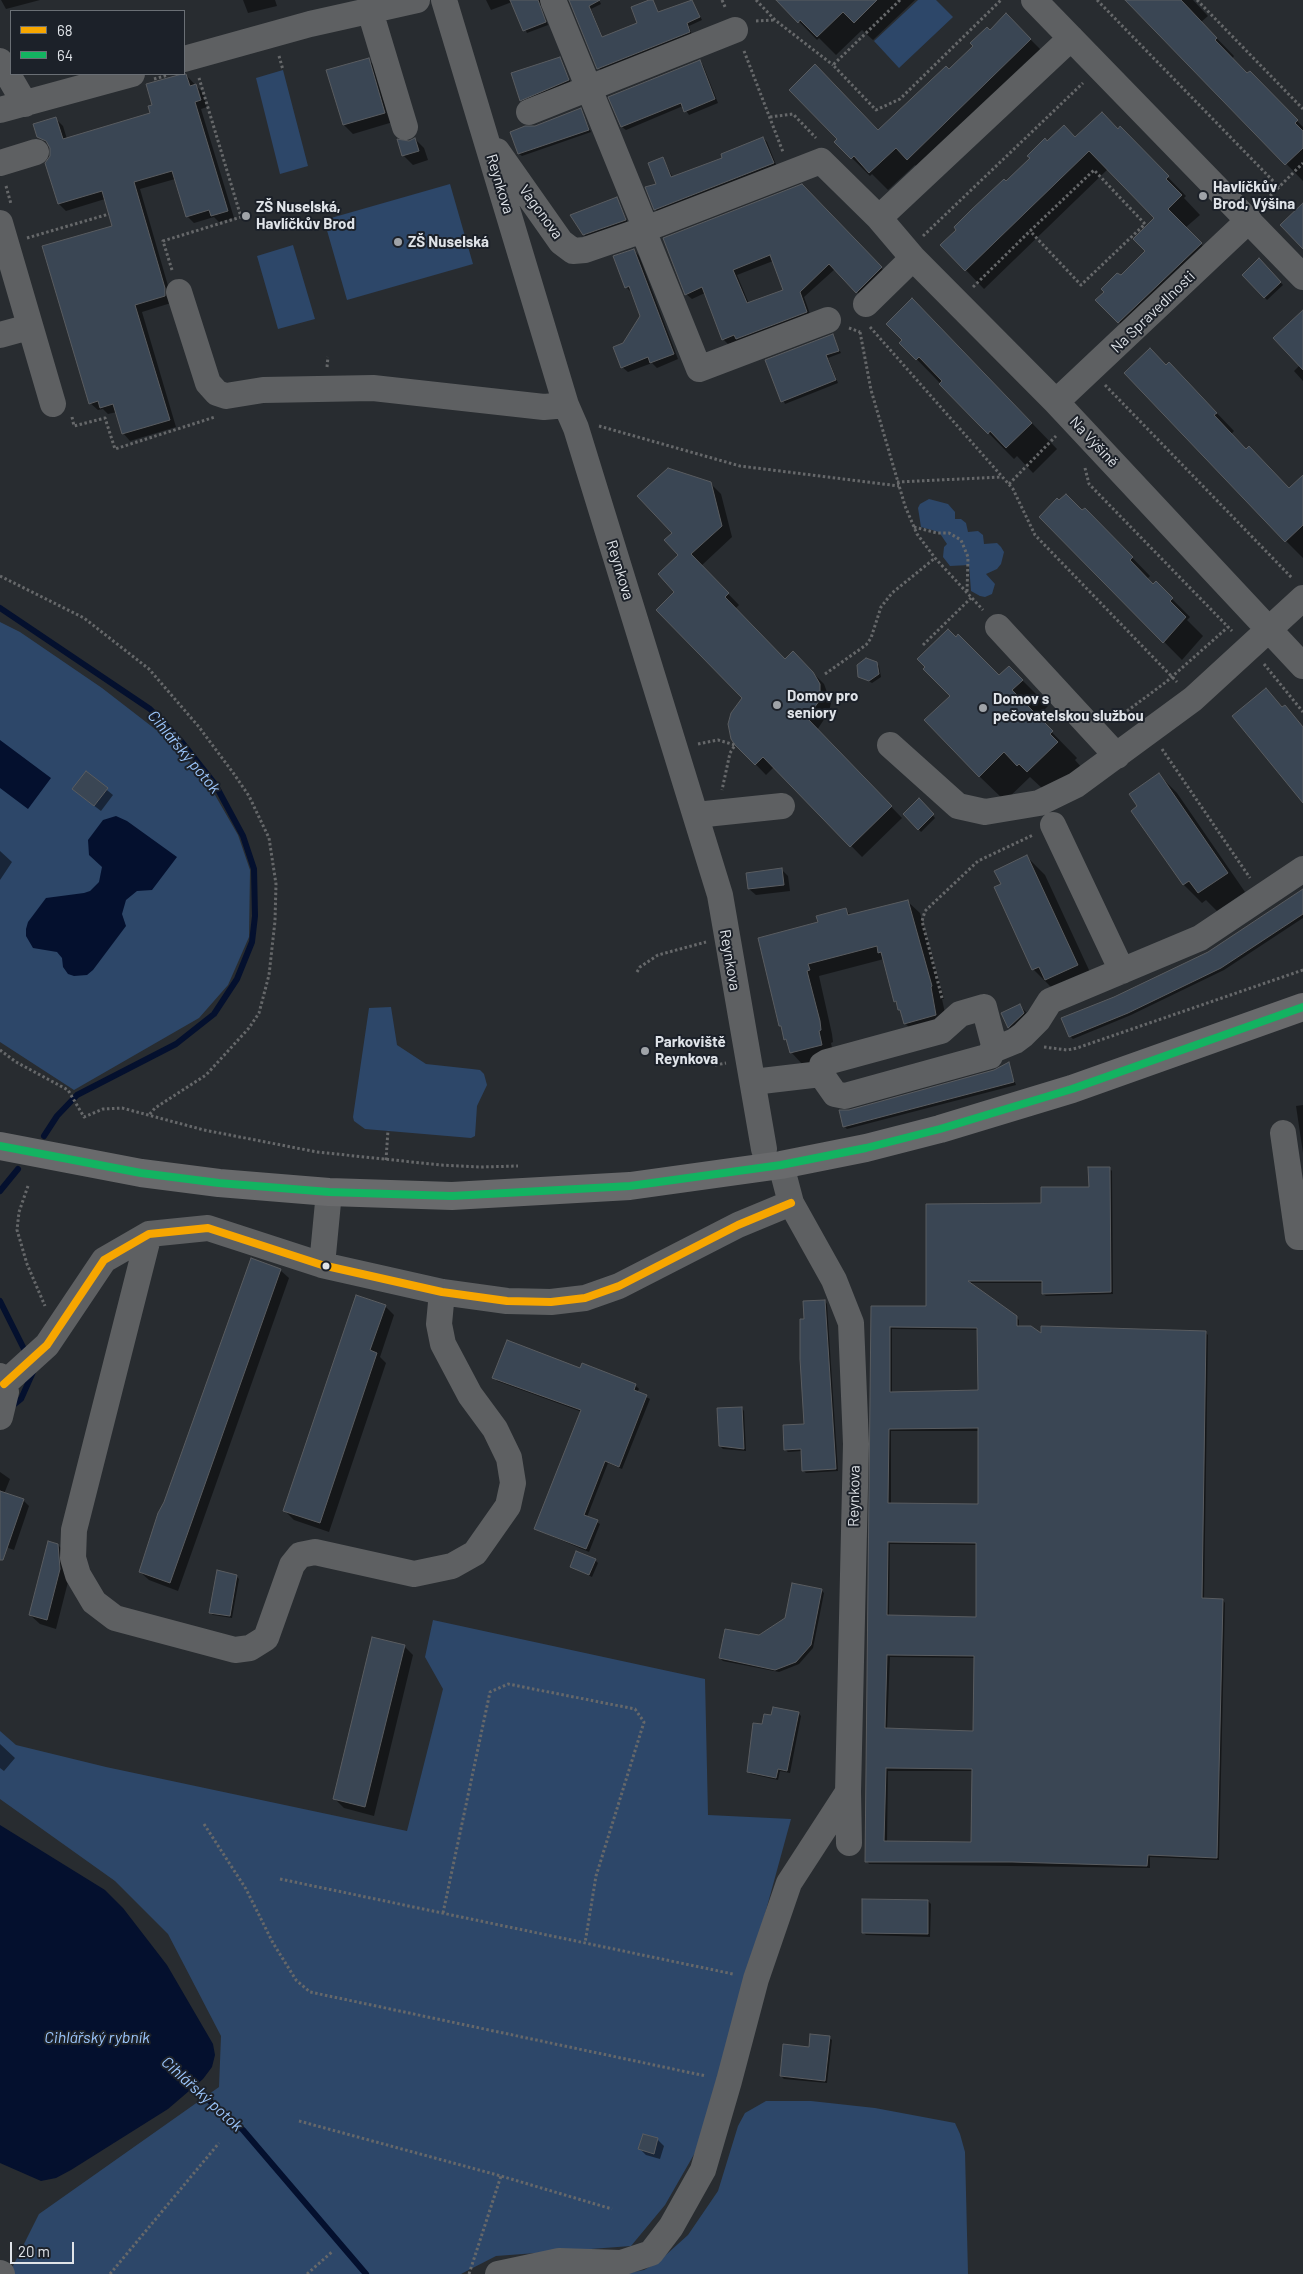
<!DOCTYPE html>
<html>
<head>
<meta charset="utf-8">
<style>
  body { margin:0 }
  #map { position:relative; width:1303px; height:2274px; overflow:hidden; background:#282c30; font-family:Barlow,sans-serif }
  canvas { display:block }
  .legend { position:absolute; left:10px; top:10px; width:175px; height:65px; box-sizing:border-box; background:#1c2129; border:1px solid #6a6f75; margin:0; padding:6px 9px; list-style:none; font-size:15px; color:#dfe3e8 }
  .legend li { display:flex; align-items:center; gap:10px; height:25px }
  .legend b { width:25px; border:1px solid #6a6f75 }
  .scale { position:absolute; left:10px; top:2242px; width:64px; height:22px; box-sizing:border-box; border:2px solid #dfe3e8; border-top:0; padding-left:6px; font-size:15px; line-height:18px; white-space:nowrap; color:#dfe3e8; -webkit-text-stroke:4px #1c2129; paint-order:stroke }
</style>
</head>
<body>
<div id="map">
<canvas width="1303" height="2274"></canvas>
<ul class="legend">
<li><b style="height:6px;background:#f7a600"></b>68</li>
<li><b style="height:6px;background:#13b361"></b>64</li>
</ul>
<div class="scale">20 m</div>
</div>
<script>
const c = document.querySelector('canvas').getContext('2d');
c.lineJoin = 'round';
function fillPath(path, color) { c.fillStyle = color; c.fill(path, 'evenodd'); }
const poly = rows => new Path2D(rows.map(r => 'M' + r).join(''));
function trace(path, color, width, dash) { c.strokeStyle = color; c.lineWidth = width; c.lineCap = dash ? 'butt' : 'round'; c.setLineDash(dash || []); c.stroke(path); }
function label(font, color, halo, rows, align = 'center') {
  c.font = font + ' Barlow,sans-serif'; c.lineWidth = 4; c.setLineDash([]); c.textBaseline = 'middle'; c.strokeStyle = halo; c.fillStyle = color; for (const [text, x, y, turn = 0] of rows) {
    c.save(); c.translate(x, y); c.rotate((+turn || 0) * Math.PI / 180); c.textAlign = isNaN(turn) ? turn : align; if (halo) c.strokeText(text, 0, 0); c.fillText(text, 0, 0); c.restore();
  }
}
fillPath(poly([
  [918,0,936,0,953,17,899,68,874,41],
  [283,70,308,166,280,174,256,78],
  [450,184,473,264,347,300,324,220],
  [293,245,315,319,278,329,257,256],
  [929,499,948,504,955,512,955,519,961,519,966,523,968,532,978,531,983,535,984,544,997,543,1001,547,1004,552,1001,564,997,569,986,574,995,584,992,594,985,597,980,596,971,591,969,565,950,566,943,557,944,547,947,544,939,532,921,527,918,508,920,504],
  [0,622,20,632,102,688,177,746,211,788,238,835,250,870,249,937,228,985,199,1018,74,1090,0,1042],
  [391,1007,397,1045,426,1064,472,1069,480,1070,484,1074,487,1085,477,1106,475,1136,471,1138,365,1129,354,1121,353,1117,369,1008],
  [433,1620,705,1679,708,1815,791,1819,704,2137,665,2205,631,2246,496,2256,461,2274,9,2274,39,2214,219,2087,221,2036,168,1934,115,1881,0,1799,0,1731,16,1745,106,1767,407,1831,443,1689,425,1657],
  [766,2101,811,2101,875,2108,955,2123,960,2134,965,2152,968,2274,623,2274,644,2270,658,2262,688,2235,718,2191,738,2126,745,2113]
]), '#2d4769');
fillPath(poly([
  [0,740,51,778,28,809,0,788],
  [116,816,127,821,177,857,152,890,137,891,126,900,122,914,126,926,93,970,87,975,74,976,68,974,63,967,62,958,57,952,33,948,26,936,26,929,28,922,46,898,84,893,90,891,99,882,102,867,89,855,88,840,103,820],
  [0,1825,105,1890,123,1908,167,1965,213,2044,215,2055,212,2067,203,2079,168,2109,71,2170,56,2178,41,2181,0,2163]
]), '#04102e');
fillPath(poly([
  [1,0,40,0,6,9],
  [243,0,275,0,277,6,248,13],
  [486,0,541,0,541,9,548,25,527,33,512,2,491,10],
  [569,0,599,0,601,4,591,9,603,38,638,24,652,0,659,13,692,1,702,20,689,26,692,35,601,71],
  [778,0,915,0,873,40,862,30,836,55,819,38,817,40],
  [1126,0,1193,0,1208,16,1201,22,1234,56,1232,59,1247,75,1250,73,1303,127,1303,181],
  [1006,15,1049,58,926,177,915,165,888,190,872,174,870,176,852,158,949,71],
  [559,58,571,83,524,103,521,100],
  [368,59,377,69,393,122,353,134,344,125],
  [700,62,703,65,718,103,689,115,683,106,626,130,622,127],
  [186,75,203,93,207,107,201,109,234,218,219,222,214,217,194,223,187,216,175,179,140,189,171,296,171,303,142,312,176,427,130,441,123,433,117,412,108,414,103,409,98,410,90,403,114,227,105,199,66,211,59,204,51,146,39,137,56,119,63,126,67,139,152,114],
  [580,109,591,132,522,156,519,154,512,132,535,127],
  [1118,130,1138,146,1186,196,1184,198,1200,215,1185,228,1220,263,1137,340,1097,300,1147,251,1156,218,1108,169,984,289,942,245,1047,143],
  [763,138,767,142,777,167,659,213,655,209,663,158,673,178,724,159],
  [415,139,424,148,428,160,413,165,403,155,409,143],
  [802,186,886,273,862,297,835,269,804,297,811,317,728,344,723,339,705,293,692,299,686,294,664,239],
  [773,261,785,290,749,304,737,275],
  [618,202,628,223,586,237,584,234],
  [634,250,639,256,678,359,657,368,652,363,628,372,622,367,624,344,641,316,631,292,627,288,635,285,626,287],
  [1259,260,1283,285,1267,300,1244,275],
  [1303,311,1303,381,1294,371,1300,365],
  [938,326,1057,449,1033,473,1017,456,1014,459,1006,451,901,343],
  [832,336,841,353,828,358,838,383,785,404,766,361],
  [1166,366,1187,382,1234,431,1231,434,1247,450,1303,504,1303,558,1286,541],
  [710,483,721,494,732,537,701,566,739,605,735,609,785,661,793,653,824,684,831,703,829,712,817,730,902,818,862,857,774,767,766,775,736,744,743,698,676,592,680,555,673,533],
  [1085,509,1150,576,1147,579,1153,585,1156,583,1190,617,1187,620,1203,636,1182,660,1041,517,1082,512],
  [876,663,879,666,881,677,872,683,859,676],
  [1009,667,1048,706,1037,717,1077,758,1075,760,1082,768,1044,790,1030,777,1005,801,979,776],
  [86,773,113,795,101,811,80,795],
  [1159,775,1177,793,1245,892,1217,911,1206,900,1202,903,1184,885,1133,811,1139,806],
  [919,800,935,818,921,832,905,814],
  [0,851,12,862,0,880],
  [1027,857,1045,875,1095,983,1051,987,1033,969,1002,885],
  [782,870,788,876,790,891,756,895,749,889],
  [1303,891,1303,918,1224,970,1131,1015,1073,1039,1070,1036,1208,953],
  [907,901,920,913,944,999,942,999,948,1027,917,1036,905,1023,902,1012,895,1001,884,959,819,976,832,1034,833,1042,831,1043,834,1057,803,1065,791,1052,786,1039,819,923,845,909,851,915],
  [1019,1005,1029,1015,1018,1036,1009,1027],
  [1008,1064,1016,1085,847,1129,844,1126,849,1112,994,1072],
  [1303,1105,1303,1153,1296,1106],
  [1110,1169,1112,1171,1113,1294,1046,1296,1043,1294,1043,1283,969,1283,1016,1317,1019,1320,1019,1327,1042,1336,1205,1332,1208,1335,1204,1600,1223,1600,1225,1603,1219,1860,1150,1857,1150,1868,869,1864,867,1861,872,1308,928,1308,1043,1204,1090,1188],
  [892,1329,978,1330,979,1392,892,1393],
  [891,1431,979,1431,980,1505,891,1504],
  [890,1544,978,1545,977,1619,889,1617],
  [890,1657,976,1658,974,1733,887,1730],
  [888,1771,973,1771,972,1843,887,1843],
  [280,1270,289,1278,178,1591,149,1580,140,1572],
  [825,1301,827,1304,838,1471,806,1473,803,1470,802,1451,788,1452,785,1449,805,1425,805,1320],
  [385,1306,394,1315,380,1357,386,1363,329,1532,294,1520,285,1511],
  [581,1370,635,1385,639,1389,637,1392,650,1399,622,1469,608,1463,587,1517,600,1524,589,1552,535,1529,582,1412,497,1381,494,1377],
  [742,1408,744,1411,746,1451,723,1449,720,1446],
  [0,1472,10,1479,4,1494,23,1500,29,1506,14,1550,0,1545],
  [58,1545,67,1554,69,1578,56,1629,40,1624,30,1615],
  [595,1560,598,1563,592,1577,571,1567],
  [236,1576,239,1579,232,1618,213,1615,210,1613],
  [821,1590,824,1593,813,1648,799,1664,779,1672,723,1661,720,1658,786,1618],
  [404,1646,413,1655,374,1816,344,1808,335,1799],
  [798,1713,801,1716,790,1773,780,1771,778,1780,751,1774,748,1771,763,1726,772,1716],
  [0,1744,15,1758,4,1771,0,1768],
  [928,1901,931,1904,930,1937,866,1935,863,1932],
  [829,2038,832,2040,827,2083,784,2079,781,2076,810,2048],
  [658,2140,664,2146,660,2159,646,2155,640,2149]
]), '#0007');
trace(poly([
  [0,608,150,709,181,741,215,784,243,836,254,869,255,916,252,942,237,979,214,1014,176,1044,77,1095,57,1116,44,1136],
  [0,1191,18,1169],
  [0,1301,25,1351],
  [11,1407,21,1399,33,1372],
  [189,2083,243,2130,366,2274]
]), '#04102e', 6);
const building = poly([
  [510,0,538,0,546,22,523,31,510,0],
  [569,0,600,0,589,6,602,37,637,23,631,7,649,0,653,0,658,12,692,0,700,17,687,23,690,32,597,69,569,0],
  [776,0,877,0,854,23,843,12,817,37,800,20,798,23,776,0],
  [1125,0,1181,0,1217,38,1215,40,1247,73,1250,71,1298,120,1295,123,1303,131,1303,148,1285,165,1125,0],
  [1006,13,1031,39,907,160,896,148,869,173,854,156,851,159,834,142,837,139,789,90,815,64,878,130,946,66,949,69,973,46,970,43,987,27,990,30,1006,13],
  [560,57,569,80,520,101,511,73,560,57],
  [369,58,385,113,343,125,326,70,369,58],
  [700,60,715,99,684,112,681,103,621,127,608,97,700,60],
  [182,74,186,74,190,86,196,84,201,100,195,102,228,211,211,216,209,210,186,217,172,171,134,182,165,288,165,296,135,305,170,420,122,434,113,404,100,408,98,401,89,404,42,246,112,226,102,191,58,204,45,163,50,156,50,148,46,141,37,137,33,124,56,117,63,139,150,113,148,106,152,105,146,84,182,74],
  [581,108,589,130,518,154,510,132,525,126,535,126,581,108],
  [1102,112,1118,129,1120,126,1169,176,1166,179,1182,195,1168,209,1202,243,1118,323,1095,300,1104,292,1101,289,1117,273,1121,275,1145,251,1133,239,1154,218,1089,151,965,271,940,245,956,230,954,227,971,210,1004,179,1006,181,1030,158,1027,156,1045,138,1047,141,1064,125,1075,137,1102,112],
  [763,137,774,163,654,210,645,187,656,184,648,163,663,157,671,177,722,158,721,154,763,137],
  [415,138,419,151,402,156,397,139,409,141,415,138],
  [802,184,882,267,856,293,829,264,800,292,807,312,736,339,734,335,722,340,702,287,685,295,663,238,802,184],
  [770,255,783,290,747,303,733,270,770,255],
  [617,197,626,220,583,235,570,215,617,197],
  [1303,203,1303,249,1280,225,1303,203],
  [634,249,674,354,650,363,648,357,621,368,613,347,623,343,640,316,629,286,625,288,613,256,634,249],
  [1259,258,1281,282,1264,298,1242,275,1259,258],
  [912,298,1032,423,1006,448,990,431,988,434,979,425,939,384,942,381,919,357,916,360,899,343,902,340,886,324,912,298],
  [1303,310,1303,370,1273,338,1303,310],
  [833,334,839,351,826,355,836,380,781,402,765,360,833,334],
  [1150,348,1166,365,1169,362,1217,413,1214,415,1246,449,1249,446,1289,488,1303,475,1303,525,1285,542,1124,373,1150,348],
  [668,468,711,482,722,526,691,554,729,593,725,597,785,659,793,651,813,672,820,684,820,692,819,701,807,718,892,806,850,847,763,757,755,765,735,745,731,739,728,724,731,713,742,698,656,610,674,592,658,574,678,555,664,540,672,533,637,496,668,468],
  [1066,494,1082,510,1085,508,1133,557,1130,560,1153,584,1156,581,1173,598,1170,601,1186,617,1163,643,1039,517,1057,498,1059,500,1066,494],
  [948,629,956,637,958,634,999,675,1009,666,1023,680,1012,690,1053,731,1050,734,1058,742,1027,772,1019,764,1017,766,1004,752,979,777,924,720,950,696,923,669,925,667,917,659,948,629],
  [866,658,877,662,879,674,869,681,858,677,857,665,866,658],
  [1266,688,1282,707,1285,705,1303,727,1303,803,1232,716,1266,688],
  [86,771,108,788,94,806,72,789,86,771],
  [1159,773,1228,873,1198,893,1189,881,1183,885,1131,811,1137,806,1129,794,1159,773],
  [919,798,934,814,918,830,903,814,919,798],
  [1027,855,1078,965,1045,980,1039,967,1032,970,994,887,1001,884,994,871,1027,855],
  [782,868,784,885,748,889,746,873,782,868],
  [1303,889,1303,914,1221,968,1128,1013,1069,1037,1061,1018,1114,997,1208,952,1303,889],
  [908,900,932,986,931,987,936,1015,904,1024,900,1010,898,1010,896,1001,894,1002,881,952,878,953,877,946,808,964,810,970,807,971,820,1021,821,1030,819,1031,822,1045,790,1053,786,1039,784,1040,781,1026,779,1026,758,938,818,922,816,916,846,908,848,915,908,900],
  [1020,1004,1024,1013,1008,1028,1001,1013,1020,1004],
  [1009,1062,1014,1082,843,1127,839,1110,849,1110,994,1070,1009,1062],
  [1088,1167,1110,1167,1111,1292,1042,1294,1042,1281,968,1281,1017,1316,1017,1326,1031,1326,1041,1333,1041,1326,1206,1331,1202,1598,1223,1599,1217,1858,1148,1855,1147,1866,1012,1862,865,1862,871,1306,926,1306,926,1204,1041,1203,1041,1187,1089,1187,1088,1167],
  [890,1327,977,1328,978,1390,890,1392,890,1327],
  [978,1428,978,1504,888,1503,889,1429,978,1428],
  [888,1542,976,1543,976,1617,887,1615,888,1542],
  [887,1655,974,1656,973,1731,885,1728,887,1655],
  [886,1768,972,1769,971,1842,884,1841,886,1768],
  [251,1258,281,1269,170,1583,139,1572,158,1513,164,1502,251,1258],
  [356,1295,386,1305,370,1350,377,1353,320,1523,283,1511,356,1295],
  [825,1300,836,1469,802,1471,801,1449,784,1450,783,1425,804,1424,800,1359,800,1319,804,1319,803,1301,825,1300],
  [507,1340,580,1368,582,1363,636,1384,634,1390,647,1395,619,1467,605,1461,584,1515,598,1520,586,1549,534,1529,581,1410,492,1378,507,1340],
  [742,1407,744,1449,719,1446,717,1408,742,1407],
  [0,1491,24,1499,3,1560,0,1560,0,1491],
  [48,1541,58,1544,60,1569,47,1620,29,1615,48,1541],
  [576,1551,596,1559,589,1575,570,1567,576,1551],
  [217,1570,237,1575,230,1616,209,1613,217,1570],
  [792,1583,822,1589,811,1645,796,1662,775,1670,719,1658,725,1629,759,1635,785,1618,792,1583],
  [372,1637,405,1645,365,1807,333,1799,372,1637],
  [773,1707,799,1712,787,1771,778,1769,776,1778,747,1772,753,1723,762,1724,764,1714,771,1715,773,1707],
  [862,1899,928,1900,928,1934,862,1933,862,1899],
  [810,2034,830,2036,825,2081,780,2076,783,2044,809,2047,810,2034],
  [643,2134,658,2138,654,2154,638,2149,643,2134]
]);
fillPath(building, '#3a4654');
trace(building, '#595c60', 1);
trace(poly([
  [722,0,726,9],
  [756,0,775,20,833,65],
  [900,0,833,65,876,110,900,99,1001,0],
  [1097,0,1279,187],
  [1197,0,1303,109],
  [756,21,775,20],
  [744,51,783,152],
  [279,56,283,70],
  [154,79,168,75],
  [770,117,793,114,816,138],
  [6,186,11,204],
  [1263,203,1303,163],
  [923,236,1083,83],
  [27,238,109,214],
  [172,270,163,241,241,217,199,78],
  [973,287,1030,231,1094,170,1145,224,1081,285,1030,231],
  [870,327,1013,489,1035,535,1177,682],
  [849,328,860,332],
  [860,332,871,390,905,506,917,534,935,558,983,610],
  [327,367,328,357],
  [1105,385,1292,578],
  [72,417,74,426,105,418,115,449,215,417],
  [599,426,740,466,899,486],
  [1085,468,1089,484,1232,631],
  [897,482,1002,477],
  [1009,484,1056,436],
  [914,527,937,533,949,533,961,540,968,557,967,593],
  [0,576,84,618,149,669,199,727,234,774,249,796,269,838,276,884,275,921,269,975,259,1013,249,1028,206,1075,155,1108,148,1116],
  [923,645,971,598],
  [1264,664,1303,712],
  [825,674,866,645,871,638,881,607,892,593,935,558],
  [1115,720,1166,682,1228,627],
  [698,744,718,740,735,745,730,753,722,790],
  [1162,749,1250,878],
  [637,972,640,967,658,955,706,942],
  [942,998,922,921,925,911,978,861,1033,835],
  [1044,1047,1067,1050,1077,1048,1303,970],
  [0,1050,16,1062,68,1090,84,1117,103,1109,122,1108,204,1130,317,1152,441,1165,480,1167,518,1166],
  [715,1065,726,1063],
  [386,1160,388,1130],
  [28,1186,19,1212,17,1230,27,1264,45,1306],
  [204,1824,246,1889,273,1943,296,1980,310,1992,706,2076],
  [280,1879,733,1974],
  [443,1913,490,1692,508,1684,635,1709,644,1722,596,1876,585,1943],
  [299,2121,501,2176,612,2209],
  [110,2274,219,2143],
  [307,2274,333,2251],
  [469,2274,501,2176]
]), '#66686a', 3, [2.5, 2.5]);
trace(poly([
  [444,0,566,405,576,428,720,895,764,1149],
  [553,0,646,229],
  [1034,0,1303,277],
  [370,11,405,127],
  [184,59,310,24,417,0],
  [0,61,25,104],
  [0,110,132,74],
  [529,112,735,30],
  [497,151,561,242,573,251,585,250,643,230,821,161,879,218,913,258,1056,402,1303,666],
  [0,163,36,152],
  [879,218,1071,38],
  [0,223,53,404],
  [643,230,699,369,828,320],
  [179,292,208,383,217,393,226,396,263,390,373,388,544,407,566,405],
  [866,304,913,258],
  [0,335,29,327],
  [1056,402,1249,220],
  [998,627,1117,756],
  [890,745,958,806,985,812,1039,803,1076,785,1193,699,1303,598],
  [696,815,782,806],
  [1053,825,1122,971],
  [984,1007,994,1045,990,1056,845,1096,835,1094,821,1074,822,1065,827,1062,941,1031,960,1014,984,1007],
  [993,1050,1015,1041,1023,1035,1038,1020,1050,1001,1200,938,1303,869],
  [753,1082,821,1074],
  [1283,1133,1298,1237,1303,1237],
  [781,1165,791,1203,834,1280,851,1323,856,1444,848,1792,849,1843],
  [149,1234,74,1530,73,1558,78,1575,94,1602,115,1618,235,1650,250,1648,266,1638,292,1565,300,1555,315,1552,414,1574,452,1566,475,1553,508,1506,513,1483,509,1458,495,1429,470,1395,443,1344,439,1324,442,1292],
  [322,1265,329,1192],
  [0,1376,6,1392,0,1417],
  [4,1384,47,1345,104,1260,149,1234,208,1228,322,1265,442,1292,507,1301,551,1302,585,1298,619,1286,738,1225,791,1203],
  [0,2273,2,2274],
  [498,2274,559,2261,621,2263,651,2253,671,2227,703,2170,729,2081,756,1979,789,1883,848,1792]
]), '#5e6062', 26);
trace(poly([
  [0,1146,141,1173,219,1183,329,1192,452,1196,630,1186,781,1165,866,1148,940,1129,1072,1089,1303,1007]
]), '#696a6c', 28);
trace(poly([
  [4,1384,47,1345,104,1260,149,1234,208,1228,322,1265,442,1292,507,1301,551,1302,585,1298,619,1286,738,1225,791,1203]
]), '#f7a600', 8);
trace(poly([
  [0,1146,141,1173,219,1183,329,1192,452,1196,630,1186,781,1165,866,1148,940,1129,1072,1089,1303,1007]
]), '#13b361', 8);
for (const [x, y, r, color] of [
  [1203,196,5,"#9fa3a8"],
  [246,216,5,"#9fa3a8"],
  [398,242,5,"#9fa3a8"],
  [777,705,5,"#9fa3a8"],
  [983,708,5,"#9fa3a8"],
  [645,1051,5,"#9fa3a8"],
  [326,1266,4.5,"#dfe3e8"]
]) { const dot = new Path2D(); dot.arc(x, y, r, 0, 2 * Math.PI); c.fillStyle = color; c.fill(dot); trace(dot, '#1c2129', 2); }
label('15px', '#dfe3e8', '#1c2129', [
  ["Reynkova",500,184,73],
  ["Vagonova",541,212,54],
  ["Na Spravedlnosti",1153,312,-44],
  ["Na Výšině",1094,442,47],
  ["Reynkova",620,570,73],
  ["Reynkova",730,960,80],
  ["Reynkova",854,1496,-89]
]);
label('bold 15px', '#dfe3e8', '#1c2129', [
  ["Havlíčkův",1213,187],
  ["Brod, Výšina",1213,204],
  ["ZŠ Nuselská,",256,207],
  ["Havlíčkův Brod",256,224],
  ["ZŠ Nuselská",408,242],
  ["Domov pro",787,696],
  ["seniory",787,713],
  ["Domov s",993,699],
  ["pečovatelskou službou",993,716],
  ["Parkoviště",655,1042],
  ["Reynkova",655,1059]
], 'left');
label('italic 16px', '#9cc6fd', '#1c2129', [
  ["Cihlářský potok",184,752,50],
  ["Cihlářský rybník",97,2038],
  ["Cihlářský potok",202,2094,42]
]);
</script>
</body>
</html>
